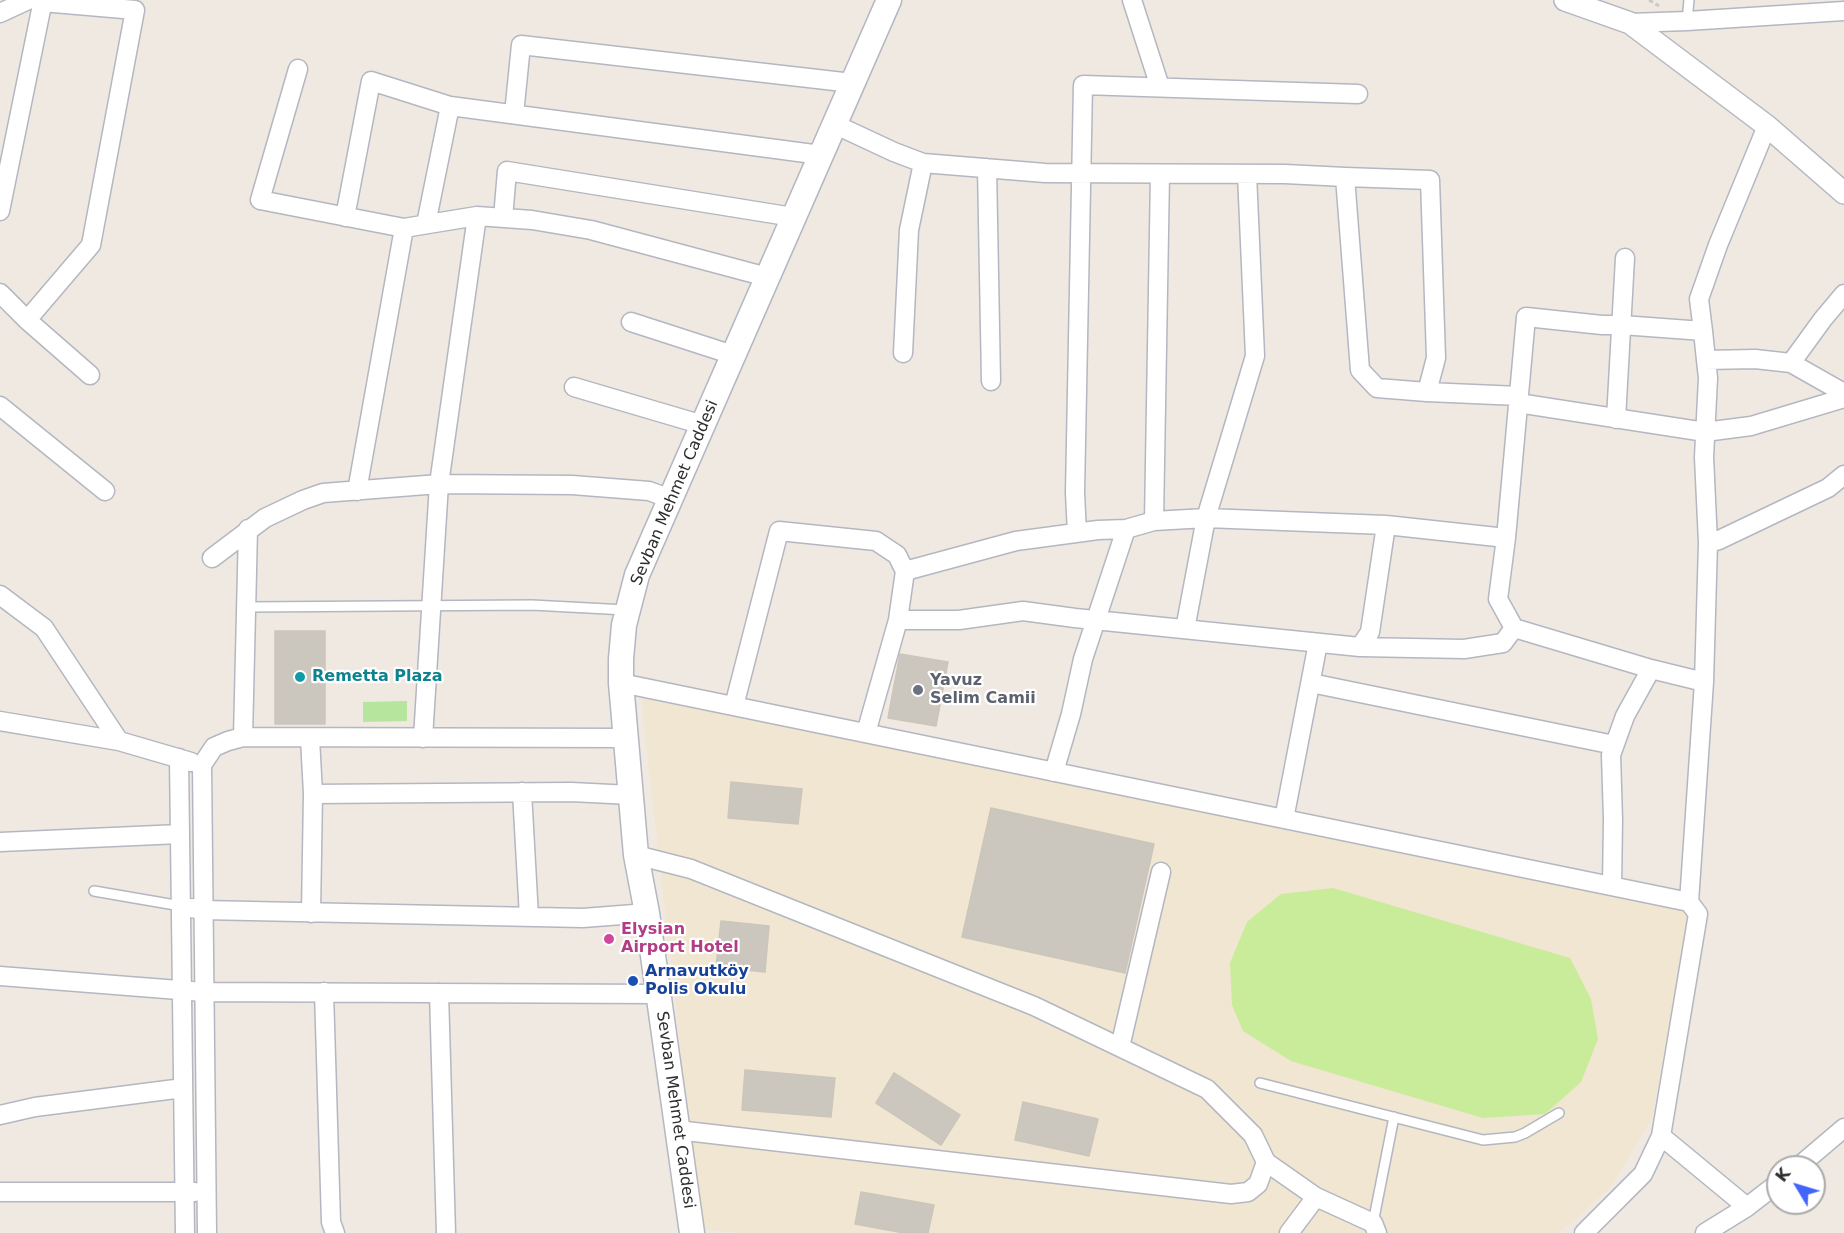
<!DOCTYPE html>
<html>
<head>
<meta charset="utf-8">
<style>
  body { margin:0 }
  #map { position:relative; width:1844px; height:1233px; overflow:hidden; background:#efe9e1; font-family:"DejaVu Sans",sans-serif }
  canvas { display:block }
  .north { position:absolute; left:1766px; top:1155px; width:60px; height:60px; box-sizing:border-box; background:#fff; border:2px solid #ababab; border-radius:50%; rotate:308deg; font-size:16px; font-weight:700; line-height:24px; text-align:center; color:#2e2e2e }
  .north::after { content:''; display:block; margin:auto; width:21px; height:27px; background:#4264fb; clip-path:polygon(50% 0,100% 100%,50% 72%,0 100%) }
</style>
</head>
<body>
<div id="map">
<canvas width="1844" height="1233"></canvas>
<div class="north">K</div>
</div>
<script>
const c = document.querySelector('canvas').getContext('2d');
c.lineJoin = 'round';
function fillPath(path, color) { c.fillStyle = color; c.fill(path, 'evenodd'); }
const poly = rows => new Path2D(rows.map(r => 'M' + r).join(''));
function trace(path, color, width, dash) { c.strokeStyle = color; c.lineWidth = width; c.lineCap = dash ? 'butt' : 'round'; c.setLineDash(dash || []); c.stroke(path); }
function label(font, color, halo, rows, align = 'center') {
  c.font = font + ' "DejaVu Sans",sans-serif'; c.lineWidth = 4.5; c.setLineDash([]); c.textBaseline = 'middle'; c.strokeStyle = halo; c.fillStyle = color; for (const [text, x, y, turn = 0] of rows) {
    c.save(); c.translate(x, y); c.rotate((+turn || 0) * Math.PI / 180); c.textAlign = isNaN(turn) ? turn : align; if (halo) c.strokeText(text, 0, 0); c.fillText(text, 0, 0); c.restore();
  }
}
fillPath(poly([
  [641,697,1676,904,1689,915,1652,1119,1610,1188,1559,1233,740,1233,701,1229]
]), '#f0e6d1');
fillPath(poly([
  [407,701,407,721,363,722,363,702]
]), '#b6e59e');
fillPath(poly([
  [1333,888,1570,958,1591,999,1598,1039,1581,1082,1545,1114,1483,1118,1291,1061,1243,1031,1232,1005,1230,963,1247,922,1281,894]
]), '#c9ec9a');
const building = poly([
  [275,631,325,631,325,724,275,724,275,631],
  [900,654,948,662,936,726,888,718,900,654],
  [731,782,802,789,798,824,728,818,731,782],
  [991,808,1154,844,1125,973,962,937,991,808],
  [721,921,769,926,765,972,716,967,721,921],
  [745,1070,835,1078,831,1117,742,1110,745,1070],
  [894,1073,960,1115,941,1145,876,1103,894,1073],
  [1023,1102,1098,1119,1089,1156,1015,1140,1023,1102],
  [861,1192,934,1205,928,1233,904,1233,855,1224,861,1192]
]);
fillPath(building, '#cbc7bf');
trace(building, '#cbc5ba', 1.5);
const service = poly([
  [1687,21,1689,0],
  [248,607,532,605,626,610],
  [94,891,181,906],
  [1260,1083,1483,1140,1515,1137,1525,1133,1559,1113],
  [1373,1223,1394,1117]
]);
const minor = poly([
  [1132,0,1160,87],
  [0,13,28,0],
  [1630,23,1687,21,1844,11],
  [298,69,260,200,404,228,477,216,532,220,591,230,767,277],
  [514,114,521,45,852,83],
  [834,124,894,152,923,163,1045,173,1285,174,1345,177,1430,180,1436,358,1427,392,1377,388,1360,370,1345,177],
  [987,168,991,381],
  [0,211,43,0],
  [345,217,371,81,450,106,821,155],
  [503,218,507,171,793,217],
  [426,224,450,106],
  [0,293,27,320,90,375],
  [27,320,91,245,135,10,42,2],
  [631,322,733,355],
  [1703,331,1622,325,1602,325,1526,317,1506,538,1498,599,1514,628,1651,669,1704,682,1708,543,1704,457,1708,378,1706,360,1703,331,1699,299,1718,245,1767,126],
  [903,353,909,230,923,163],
  [1706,360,1755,359,1791,363,1844,393],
  [1791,363,1823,319,1844,294],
  [574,387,703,425],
  [1427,392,1519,396],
  [1518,403,1705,432,1751,426,1844,398],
  [0,406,105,491],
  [1616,419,1625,258],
  [357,491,404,228],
  [1154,521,1160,174],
  [1077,533,1075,493,1083,85,1358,94],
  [1708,543,1719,540,1828,488,1844,475],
  [212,558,265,518,303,500,323,493,439,484,572,485,649,491,671,499],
  [905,571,1016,541,1098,530,1126,529,1154,521,1206,518,1386,525,1506,538],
  [0,595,44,628,119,741],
  [898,620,959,620,1023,611,1075,618,1360,647,1370,632,1386,525],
  [1185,629,1206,518,1255,356,1247,174],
  [1360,647,1464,649,1503,643,1514,628],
  [621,683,1689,902,1698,914,1661,1136,1643,1174,1584,1233],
  [1311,683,1614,745],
  [734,706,779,531,876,541,897,555,905,571,898,620,866,733],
  [0,721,119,741,191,762],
  [243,737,248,529],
  [310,738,313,794,311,913],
  [423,738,439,484,477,216],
  [179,758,185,1233],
  [1054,772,1071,714,1083,659,1126,529],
  [522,792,529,917],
  [313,794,571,792,631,795],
  [1284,819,1318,643],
  [0,842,180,834],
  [636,855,691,869,1034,1006,1207,1089,1253,1135,1266,1162,1258,1184,1248,1192,1231,1194,677,1130],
  [1612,886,1613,820,1611,755,1625,716,1651,669],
  [1689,902,1704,682],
  [191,908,203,910,583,918,647,913],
  [0,976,204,992,659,994],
  [324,992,331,1222,335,1233],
  [439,993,446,1233],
  [1120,1047,1161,872],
  [0,1115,35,1107,183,1088],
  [1661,1136,1747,1207],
  [1266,1162,1316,1197,1373,1223,1377,1233],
  [1798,1167,1844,1128],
  [0,1192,195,1192],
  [207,1233,202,765,214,747,228,741,243,737,627,738],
  [1289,1233,1316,1197],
  [1705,1233,1747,1207,1778,1183]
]);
const tertiary = poly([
  [1565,0,1630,23,1767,126,1844,193]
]);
const secondary = poly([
  [692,1233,647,913,636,855,621,683,621,659,624,625,637,575,889,0]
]);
trace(service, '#b4b7c1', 12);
trace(minor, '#b4b7c1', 21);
trace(tertiary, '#b4b7c1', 24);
trace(secondary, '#b4b7c1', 27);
trace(poly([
  [1649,0,1659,6]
]), '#c9c9c9', 3, [4.5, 3]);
trace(service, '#fff', 9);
trace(minor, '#fff', 18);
trace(tertiary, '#fff', 21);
trace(secondary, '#fff', 24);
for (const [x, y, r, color] of [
  [300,677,6,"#0f9aa8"],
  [918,690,6,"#6b7280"],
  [609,939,6,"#d1479c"],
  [633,981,6,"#1a4fb4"]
]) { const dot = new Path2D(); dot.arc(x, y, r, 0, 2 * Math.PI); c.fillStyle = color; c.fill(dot); trace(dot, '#fff', 2); }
label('16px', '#2e2e2e', '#fff', [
  ["Sevban Mehmet Caddesi",675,493,-67],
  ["Sevban Mehmet Caddesi",675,1110,82]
]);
label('bold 16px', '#0d838f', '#fff', [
  ["Remetta Plaza",312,677]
], 'left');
label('bold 16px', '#5b616d', '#fff', [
  ["Yavuz",930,681],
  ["Selim Camii",930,699]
], 'left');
label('bold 16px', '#b23c85', '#fff', [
  ["Elysian",621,930],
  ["Airport Hotel",621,948]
], 'left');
label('bold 16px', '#164399', '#fff', [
  ["Arnavutköy",645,972],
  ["Polis Okulu",645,990]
], 'left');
</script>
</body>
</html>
